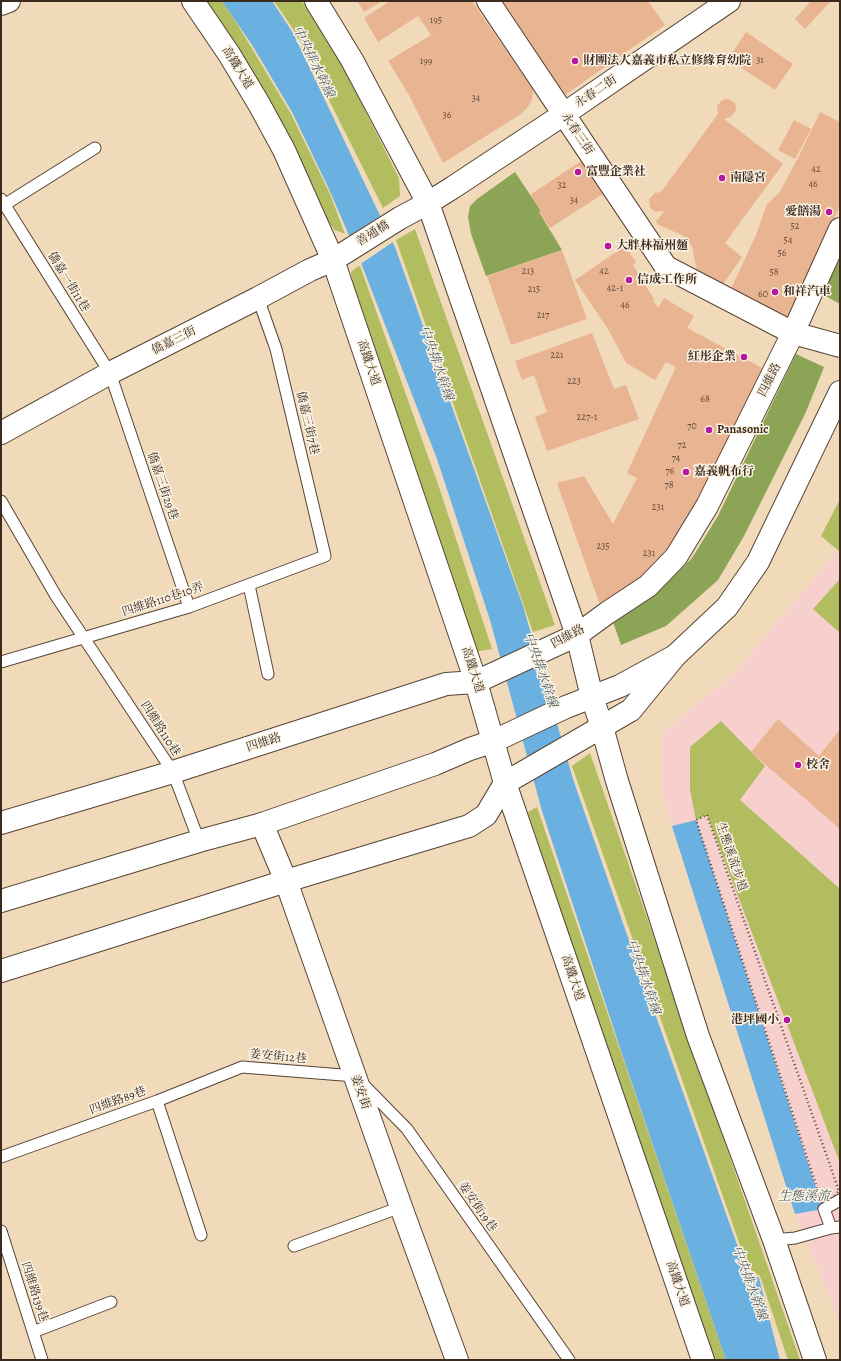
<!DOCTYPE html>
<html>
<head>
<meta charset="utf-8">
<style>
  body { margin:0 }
  #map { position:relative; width:841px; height:1361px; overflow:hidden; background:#f1daba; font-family:Alegreya,serif }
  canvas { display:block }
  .frame { position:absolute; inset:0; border:2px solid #3b2a1e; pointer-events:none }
</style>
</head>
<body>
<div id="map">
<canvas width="841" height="1361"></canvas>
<div class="frame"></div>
</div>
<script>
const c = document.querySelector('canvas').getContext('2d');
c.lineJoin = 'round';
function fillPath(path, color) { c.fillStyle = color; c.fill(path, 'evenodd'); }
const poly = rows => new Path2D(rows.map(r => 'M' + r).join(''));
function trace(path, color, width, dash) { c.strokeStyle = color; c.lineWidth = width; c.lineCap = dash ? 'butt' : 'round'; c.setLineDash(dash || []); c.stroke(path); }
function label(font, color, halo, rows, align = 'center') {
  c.font = font + ' Alegreya,"Noto Serif TC",serif'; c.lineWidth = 3; c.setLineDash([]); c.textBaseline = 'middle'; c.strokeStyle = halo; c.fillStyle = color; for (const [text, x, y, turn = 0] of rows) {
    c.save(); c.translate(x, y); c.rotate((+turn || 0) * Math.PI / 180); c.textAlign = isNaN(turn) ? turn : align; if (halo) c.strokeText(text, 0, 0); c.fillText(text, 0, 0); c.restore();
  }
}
fillPath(poly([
  [838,550,840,552,840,1326,831,1300,795,1214,662,795,662,733,732,675]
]), '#f7d0ce');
fillPath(poly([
  [202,1,222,1,236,22,291,114,330,194,345,234,335,230,326,219],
  [274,1,302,1,339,59,399,178,400,196,383,208,295,32],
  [415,229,555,625,533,632,396,240],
  [360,266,439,487,492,649,473,652,352,281,351,272,357,267],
  [840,499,840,552,821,536],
  [840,579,840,633,813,609],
  [721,721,765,766,740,800,840,889,840,1163,707,815,696,820,690,790,690,747],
  [590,753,800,1360,788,1360,760,1276,748,1268,572,766],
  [537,807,726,1360,715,1360,567,929,528,812]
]), '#b1bd5f');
fillPath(poly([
  [515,172,541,211,539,212,562,250,486,276,471,234,468,217,470,206,477,199],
  [840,259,840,304,822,294],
  [796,354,824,367,806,412,744,536,718,580,666,626,621,645,612,619,661,589,692,558,718,516]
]), '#8ca456');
fillPath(poly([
  [222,1,272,1,293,33,395,247,523,606,573,779,625,929,746,1270,759,1278,780,1360,726,1360,623,1057,542,811,490,620,437,459,361,263,328,187,292,112,252,45],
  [696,820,823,1209,795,1214,672,826]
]), '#6ab1e1');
fillPath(poly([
  [382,215,393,242,359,265,347,237]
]), '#f1daba');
fillPath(poly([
  [357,1,382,1,364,12],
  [390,1,472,1,533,90,532,100,527,108,521,114,443,163,410,97,388,61,431,35,418,16,378,42,364,18],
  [502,1,648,1,665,25,562,97,497,4],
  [811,1,831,1,805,29,795,19],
  [746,32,793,64,775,90,728,59],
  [728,99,735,103,736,110,731,117,724,119,783,164,725,243,742,257,721,287,697,272,692,246,684,236,659,225,656,222,664,211,656,212,650,208,649,199,655,193,661,192,718,114,717,106,722,100],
  [820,112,840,122,840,206,786,320,729,293,756,235,767,204,779,193,800,154],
  [794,120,811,129,795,159,778,150],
  [584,159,606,192,550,228,539,212,542,211,530,195],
  [625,246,636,262,633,265,654,299,653,300,658,308,664,298,694,316,687,328,764,369,695,507,651,576,602,611,557,483,584,476,613,524,637,478,627,473,676,367,666,362,655,380,626,363,608,329,575,280],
  [562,250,587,319,511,345,487,276],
  [592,333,614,389,626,385,639,419,547,451,535,417,547,412,534,375,522,380,515,361],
  [778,719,819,756,840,729,840,829,751,752]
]), '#e9b492');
const service = poly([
  [1,199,110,373,189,607],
  [4,205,95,148],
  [1,501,56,596,173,772,199,841],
  [249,585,268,674],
  [1,662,189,607,325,556,276,349,258,298],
  [157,1101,242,1067,355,1076,407,1129,569,1360],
  [1,1157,157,1101,201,1235],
  [831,1228,824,1209,840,1200],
  [1,1231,42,1360],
  [774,1240,795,1238,831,1228,840,1227],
  [294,1246,401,1207],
  [33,1332,111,1302]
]);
const minor = poly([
  [488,1,666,267,793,333,840,346],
  [1,4,9,1],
  [1,433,110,373,258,298,310,270,333,260,400,218,428,203,452,188,564,114,729,1],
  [1,823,173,772,446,684,476,682,577,635,607,613,648,586,676,557,707,506,793,333,840,229],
  [262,824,286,881,401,1207,457,1360],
  [1,971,286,881,469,826,486,815,505,783,631,710,675,656]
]);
const tertiary = poly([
  [193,1,229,54,259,104,284,150,333,260,476,682,505,783,703,1360],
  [316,1,352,60,428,203,577,635,592,697,602,727,617,781,698,1036,774,1240,815,1360],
  [1,901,199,841,262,824,435,764,470,749,494,741,566,707,620,686,675,656,727,607,758,562,840,392]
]);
trace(service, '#564435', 13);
trace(minor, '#564435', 24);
trace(tertiary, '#564435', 24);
trace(poly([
  [707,815,839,1191,824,1209,696,820,707,815]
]), '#564435', 2.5, [1, 3]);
trace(service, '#fff', 11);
trace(minor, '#fff', 22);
trace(tertiary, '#fff', 22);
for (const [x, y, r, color] of [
  [575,61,4,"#b5179e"],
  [578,172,4,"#b5179e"],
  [722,178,4,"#b5179e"],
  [829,212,4,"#b5179e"],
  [608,246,4,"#b5179e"],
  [629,280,4,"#b5179e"],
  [775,292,4,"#b5179e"],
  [744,357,4,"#b5179e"],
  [709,430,4,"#b5179e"],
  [686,472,4,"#b5179e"],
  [798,765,4,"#b5179e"],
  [787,1020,4,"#b5179e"]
]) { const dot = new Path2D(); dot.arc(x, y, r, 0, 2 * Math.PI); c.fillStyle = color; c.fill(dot); trace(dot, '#fcf5e5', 1.5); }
label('10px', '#664c3b', null, [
  ["195",436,21],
  ["31",760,61],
  ["199",426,62],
  ["34",476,99],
  ["36",447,116],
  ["42",816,170],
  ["46",813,185],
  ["32",562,186],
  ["34",574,201],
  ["52",795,227],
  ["54",788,241],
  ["56",782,254],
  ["213",528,272],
  ["42",604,272],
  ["58",774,273],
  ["42-1",615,289],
  ["215",534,290],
  ["60",763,295],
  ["46",625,306],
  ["217",543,316],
  ["221",557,356],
  ["223",574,382],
  ["68",705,400],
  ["227-1",587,418],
  ["70",692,427],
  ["72",682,446],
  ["74",676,459],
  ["76",670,472],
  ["78",669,486],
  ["231",658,508],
  ["235",603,547],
  ["231",649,554]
]);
label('bold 12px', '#3b2a1e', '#fcf5e5', [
  ["財團法人嘉義市私立修緣育幼院",583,61],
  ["富豐企業社",586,172],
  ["南隱宮",730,178],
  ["愛饍湯",821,212,"right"],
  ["大胖林福州麵",616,246],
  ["信成工作所",637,280],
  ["和祥汽車",783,292],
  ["紅彤企業",736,357,"right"],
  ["Panasonic",717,430],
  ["嘉義帆布行",694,472],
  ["校舍",806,765],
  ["港坪國小",779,1020,"right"]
], 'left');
label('12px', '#3b2a1e', '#fcf5e5', [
  ["高鐵大道",237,68,58],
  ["永春二街",596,92,-34],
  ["永春三街",577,134,56],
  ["善通橋",373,234,-32],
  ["僑嘉一街11巷",68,282,58],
  ["僑嘉三街",174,341,-27],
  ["高鐵大道",368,363,71],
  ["四維路",770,380,-63],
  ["僑嘉三街7巷",307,423,77],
  ["僑嘉三街29巷",162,486,71],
  ["四維路110巷10弄",163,600,-18],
  ["四維路",568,637,-28],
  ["高鐵大道",472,670,72],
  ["四維路110巷",160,729,57],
  ["四維路",264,743,-18],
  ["生態溪流步道",731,857,71],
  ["高鐵大道",572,978,71],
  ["姜安街12巷",278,1057,5],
  ["姜安街",360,1092,71],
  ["四維路89巷",118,1101,-20],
  ["姜安街19巷",477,1207,55],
  ["高鐵大道",677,1284,71],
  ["四維路139巷",34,1292,72]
]);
label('italic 13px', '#4b5962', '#fcf5e5', [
  ["中央排水幹線",313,62,64],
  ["中央排水幹線",436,363,71],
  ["中央排水幹線",540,670,71],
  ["中央排水幹線",643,977,71],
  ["生態溪流",804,1197],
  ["中央排水幹線",749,1283,70]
]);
</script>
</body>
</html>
